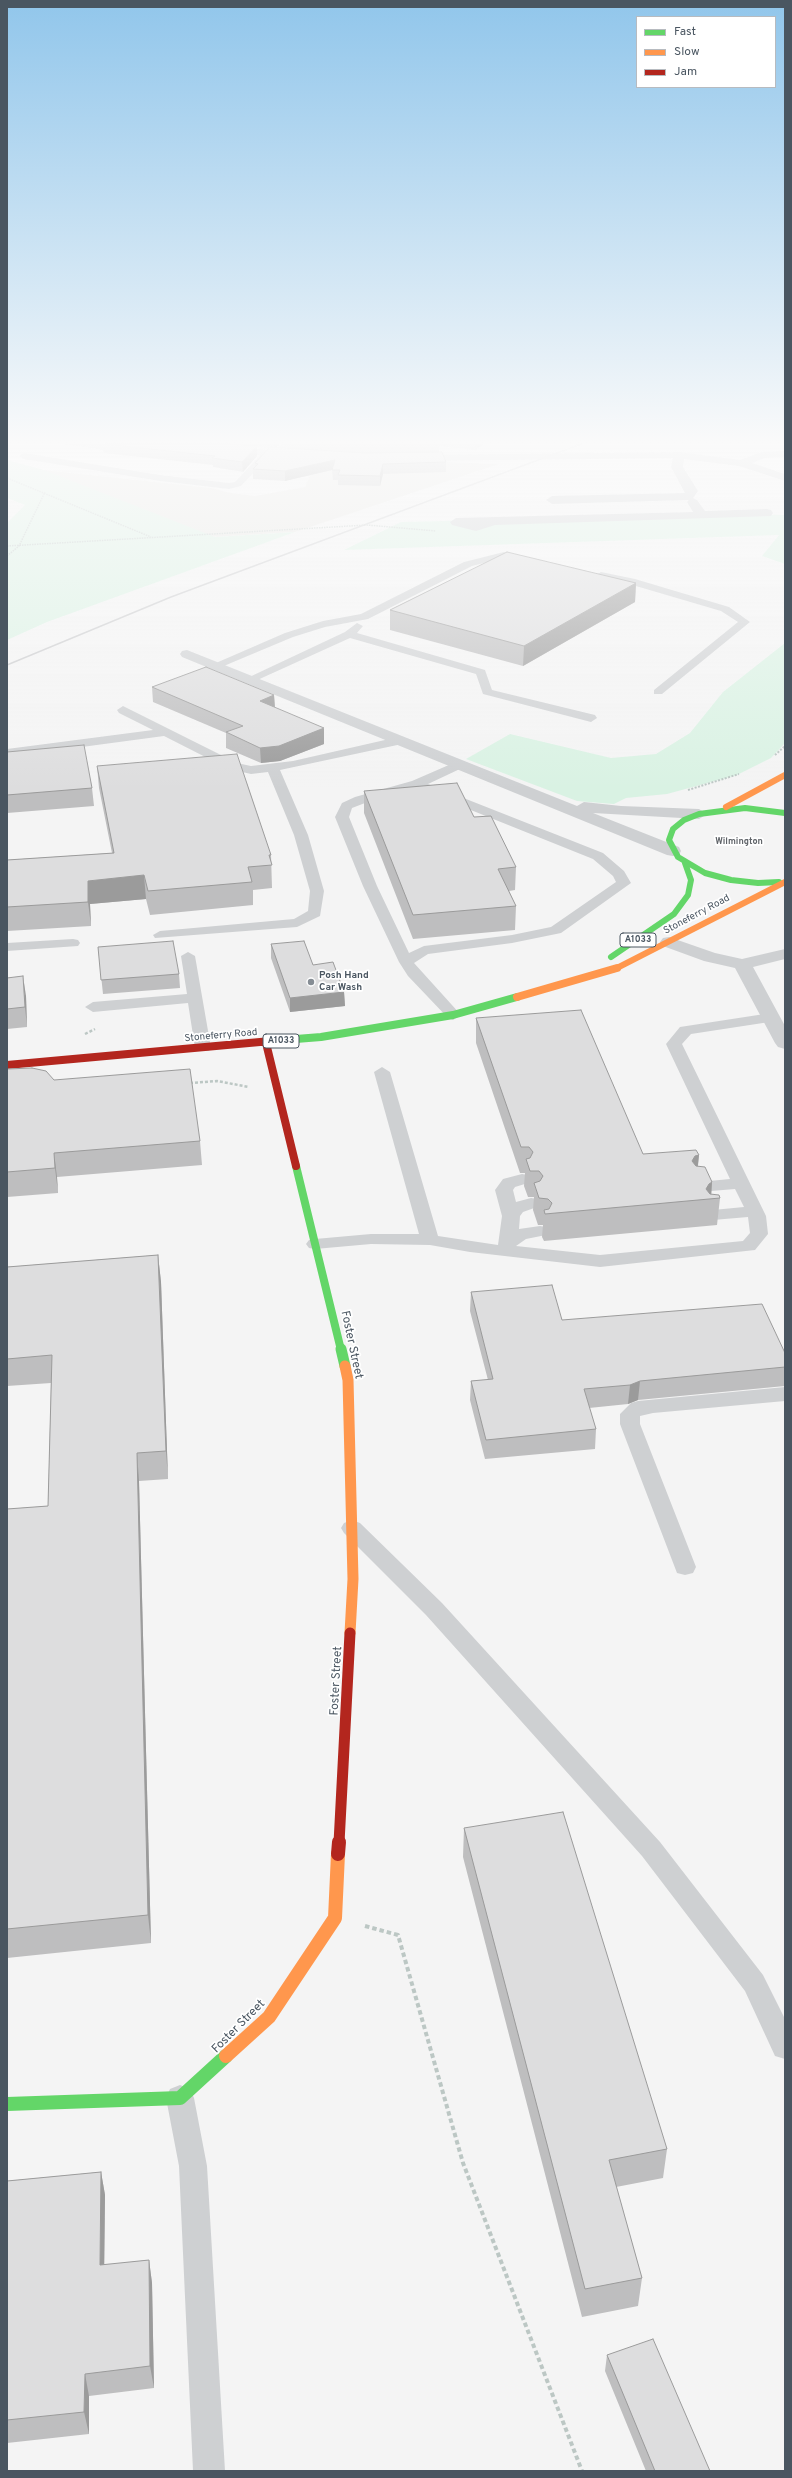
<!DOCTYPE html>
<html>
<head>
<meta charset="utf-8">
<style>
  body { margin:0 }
  #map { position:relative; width:792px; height:2478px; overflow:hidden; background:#f4f4f4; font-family:Overpass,sans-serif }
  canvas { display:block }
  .frame { position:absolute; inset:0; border:8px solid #4a5661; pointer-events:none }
  .legend { position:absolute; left:636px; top:16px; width:140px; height:72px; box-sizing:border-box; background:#fff; border:1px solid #b7bbc0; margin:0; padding:5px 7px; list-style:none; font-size:12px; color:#4a5661 }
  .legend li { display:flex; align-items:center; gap:8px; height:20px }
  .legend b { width:20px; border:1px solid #b7bbc0 }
</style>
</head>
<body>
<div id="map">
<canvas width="792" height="2478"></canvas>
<div class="frame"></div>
<ul class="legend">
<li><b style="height:5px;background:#63d668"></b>Fast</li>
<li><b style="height:5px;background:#ff974d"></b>Slow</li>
<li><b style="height:5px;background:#b3261e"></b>Jam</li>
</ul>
</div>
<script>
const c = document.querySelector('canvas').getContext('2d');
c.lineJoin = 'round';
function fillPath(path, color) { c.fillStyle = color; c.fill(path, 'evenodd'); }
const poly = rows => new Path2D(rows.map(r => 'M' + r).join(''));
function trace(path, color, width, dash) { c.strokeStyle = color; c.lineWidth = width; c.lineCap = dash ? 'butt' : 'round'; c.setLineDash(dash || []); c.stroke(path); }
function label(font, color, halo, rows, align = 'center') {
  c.font = font + ' Overpass,sans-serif'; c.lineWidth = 3.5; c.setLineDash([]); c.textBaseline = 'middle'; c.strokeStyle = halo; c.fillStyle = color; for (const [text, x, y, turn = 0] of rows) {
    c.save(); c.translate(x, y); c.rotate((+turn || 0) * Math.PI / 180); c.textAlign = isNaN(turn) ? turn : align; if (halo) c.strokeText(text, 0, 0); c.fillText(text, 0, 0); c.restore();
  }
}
fillPath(poly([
  [317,458,499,464,295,532,178,539,43,487,44,470,211,488,231,493,255,496,305,487]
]), '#e8e7e3');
fillPath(poly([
  [7,460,44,470,215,537,295,532,47,622,7,640,7,523,25,505,7,498],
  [728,514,785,515,785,564,762,556,779,535,344,550,401,522],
  [785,643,785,743,771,758,737,775,667,794,626,798,614,804,577,801,466,759,510,734,611,758,656,754,690,733,723,692]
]), '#d9f2e3');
trace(poly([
  [7,478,151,537],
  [7,546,367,525,436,531],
  [7,556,19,546,45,492]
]), '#bcc7c4', 1.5, [1.5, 1]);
trace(poly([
  [775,755,785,746],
  [688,790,739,774]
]), '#bcc7c4', 2, [2, 1.5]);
trace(poly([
  [85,1034,95,1029],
  [190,1083,217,1081,249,1087]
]), '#bcc7c4', 2.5, [3, 2]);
trace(poly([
  [365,1926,398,1935,463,2163,582,2471]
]), '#bcc7c4', 4, [4.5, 3]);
fillPath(poly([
  [281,444,289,444,280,455,274,455,272,453,281,444],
  [264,451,272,453,241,486,229,489,160,481,24,459,19,456,24,453,160,475,229,483,235,482,264,451],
  [504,552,524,558,519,561,504,558,472,566,368,619,325,627,293,637,219,668,215,669,209,666,285,633,323,621,361,614,464,562,504,552],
  [601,572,635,579,729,607,750,622,662,694,654,694,654,690,738,622,721,611,629,584,597,577,596,575,601,572],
  [357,623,363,626,357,633,485,670,492,690,595,715,597,718,591,722,483,694,476,674,350,638,253,682,245,682,243,680,345,632,357,623],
  [123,706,237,763,251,766,293,761,398,737,402,738,404,741,402,744,280,770,308,835,324,891,320,916,297,927,155,938,153,935,160,931,294,919,308,911,310,891,294,835,268,772,251,774,229,769,164,736,7,757,7,749,153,730,119,713,117,710,123,706],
  [458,761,464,765,462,768,428,784,603,853,624,871,631,883,561,933,512,943,428,954,414,963,461,1015,453,1020,448,1018,408,976,399,962,363,886,335,817,342,803,355,797,412,781,458,761],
  [416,788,593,859,613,876,616,882,551,927,512,935,424,946,409,953,377,886,349,817,352,808,365,803,416,788],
  [73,939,78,940,80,943,78,946,7,951,7,943,73,939],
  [188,952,195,956,211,1048,209,1051,197,1051,195,1048,188,1003,93,1012,85,1007,93,1002,187,994,181,956,188,952],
  [771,1013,776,1015,779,1018,776,1021,691,1034,682,1044,766,1216,768,1234,755,1250,600,1267,470,1252,430,1245,371,1244,315,1249,309,1248,306,1244,309,1240,315,1239,371,1234,419,1234,374,1072,382,1067,390,1072,438,1236,498,1245,502,1216,495,1190,503,1179,522,1174,528,1175,531,1179,528,1183,515,1187,513,1190,516,1202,531,1198,537,1199,540,1203,537,1207,523,1212,520,1216,519,1229,540,1226,546,1227,549,1231,546,1235,526,1239,516,1246,600,1255,743,1241,750,1233,748,1217,713,1220,707,1219,704,1215,707,1211,713,1210,744,1207,735,1189,699,1192,693,1191,690,1187,693,1183,699,1182,730,1179,666,1044,680,1027,771,1013],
  [785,1387,785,1401,653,1413,640,1416,640,1424,696,1567,693,1573,685,1575,677,1573,620,1424,620,1414,631,1403,638,1401,785,1387],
  [352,1520,360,1523,442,1603,660,1842,763,1975,785,2019,785,2059,775,2056,745,1991,642,1856,426,1615,344,1533,341,1528,344,1523,352,1520],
  [180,2085,190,2089,194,2098,207,2166,225,2471,193,2471,179,2166,166,2098,170,2089,180,2085]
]), '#ced0d2');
fillPath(poly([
  [173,444,201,444,295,452,301,455,295,458,219,452,178,447,173,444],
  [785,451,785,457,764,458,752,463,785,474,785,481,739,466,684,459,683,467,698,491,693,498,697,500,705,511,767,509,771,510,773,513,771,516,495,525,476,531,452,525,450,522,456,518,693,512,687,502,689,500,552,504,546,500,552,496,685,493,671,467,673,458,415,461,409,458,415,455,679,452,740,460,762,452,785,451],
  [187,650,577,806,584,802,621,806,699,809,707,814,699,819,593,813,679,847,681,851,679,855,673,856,667,855,182,657,180,654,182,651,187,650],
  [669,937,715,953,742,959,785,949,785,959,753,967,785,1026,785,1049,778,1047,775,1043,735,968,704,961,663,946,660,942,663,938,669,937]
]), '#ced0d2');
trace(poly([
  [779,882,758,883,731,880,705,873,678,857,669,840,673,829,684,820,699,814,745,808,785,813],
  [611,957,674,914,688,895,691,880,685,863]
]), '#63d668', 6);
trace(poly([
  [271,1041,321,1037,453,1015,517,997],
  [296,1166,341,1350]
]), '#63d668', 8);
trace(poly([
  [341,1349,345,1366]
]), '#63d668', 11);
trace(poly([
  [7,2104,180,2098,226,2056]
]), '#63d668', 14);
trace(poly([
  [726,807,785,775],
  [615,969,785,882]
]), '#ff974d', 6);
trace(poly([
  [517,997,617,968]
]), '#ff974d', 8);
trace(poly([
  [345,1366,348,1380,353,1579,350,1633]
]), '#ff974d', 11);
trace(poly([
  [226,2056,269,2017,335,1918,338,1854]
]), '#ff974d', 14);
trace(poly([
  [266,1043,296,1166],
  [7,1065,271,1041]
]), '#b3261e', 8);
trace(poly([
  [339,1843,350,1633]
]), '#b3261e', 11);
trace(poly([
  [338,1854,339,1842]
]), '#b3261e', 14);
trace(poly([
  [7,665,171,597,581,444]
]), '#c9cacc', 1.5);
fillPath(poly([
  [65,444,280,444,276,447,287,448,287,444,484,444,475,450,439,446,439,452,446,462,446,472,383,474,380,486,338,485,338,480,333,480,332,470,285,481,253,479,253,469,255,467,255,463,269,448,257,447,257,456,243,472,213,467,213,465,104,453,103,450],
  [636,583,635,602,523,666,390,630,390,610],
  [152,687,274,695,275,707,324,744,280,761,261,763,226,748,226,733,153,702],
  [7,752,92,788,94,806,7,813],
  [97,766,271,855,272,888,253,890,253,905,150,915,146,899,90,904,91,926,7,931,7,860,112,853,99,788],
  [364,791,516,867,515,890,509,891,516,906,515,930,413,939,364,813],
  [271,944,313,965,344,992,345,1006,290,1012,271,958],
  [98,947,179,974,180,988,103,994],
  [7,978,26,996,27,1027,7,1029],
  [476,1018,643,1154,699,1155,698,1166,712,1182,711,1194,720,1198,717,1225,544,1241,542,1237,543,1225,538,1225,533,1210,534,1197,528,1197,524,1186,525,1173,520,1173,476,1043],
  [7,1069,54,1080,200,1141,202,1165,57,1177,58,1193,7,1197],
  [158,1255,161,1282,168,1479,139,1481,151,1943,7,1958,7,1509,48,1506,51,1383,7,1386,7,1267],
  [471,1292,562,1320,785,1353,785,1386,638,1400,628,1404,589,1408,596,1429,595,1449,485,1459,470,1400,471,1381,488,1380,470,1311],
  [464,1828,667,2149,663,2178,616,2187,642,2278,638,2306,582,2317,463,1857],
  [101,2172,105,2195,104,2265,149,2260,152,2283,154,2388,89,2396,89,2434,7,2443,7,2181],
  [607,2355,710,2471,646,2471,605,2371]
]), '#bebebf');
fillPath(poly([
  [274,444,280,444,275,448],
  [476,444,484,444,475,450],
  [257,446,257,456,243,472,242,462],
  [335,460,336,469,285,481,285,471],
  [383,464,383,474,380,486,380,476],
  [636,583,635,602,523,666,524,646],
  [274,695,275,710,260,701],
  [324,728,324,744,280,761,261,763,260,748],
  [144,875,146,899,90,904,91,926,88,902,88,881],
  [23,976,26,996,27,1027,25,1007],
  [344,992,345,1006,290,1012,290,998],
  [54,1153,57,1177,58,1193,55,1168],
  [699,1155,696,1181,692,1161,695,1156],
  [712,1182,711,1199,706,1189,709,1184],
  [158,1255,161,1282,168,1479,166,1451],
  [640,1381,638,1400,628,1404,630,1385],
  [137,1453,139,1481,151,1943,148,1915],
  [101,2172,105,2195,104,2288,100,2265],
  [149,2260,152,2283,154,2388,150,2366],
  [85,2374,89,2396,89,2434,84,2412]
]), '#9b9b9b');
const building = poly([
  [105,444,228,444,257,446,242,462,212,458,215,456,105,444],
  [270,447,364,453,442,452,446,462,383,464,380,476,338,475,340,470,332,470,335,460,285,471,253,469,258,464,255,463,270,447],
  [507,552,636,583,524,646,390,610,507,552],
  [206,667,274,695,260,701,324,728,279,746,260,748,226,732,243,726,152,687,206,667],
  [84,745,92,788,7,795,7,752,84,745],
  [237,754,271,855,269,855,272,865,248,867,252,882,148,891,144,875,88,881,88,902,7,907,7,860,114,853,97,766,237,754],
  [457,783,474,817,491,816,516,867,498,869,516,906,413,915,364,791,457,783],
  [173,941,179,974,101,980,98,947,173,941],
  [304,941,313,965,333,962,344,992,290,998,271,944,304,941],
  [23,976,25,1007,7,1009,7,978,23,976],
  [581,1010,643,1154,696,1150,699,1155,695,1156,692,1161,696,1166,705,1167,712,1182,709,1184,706,1189,710,1194,719,1195,720,1198,545,1214,544,1210,549,1209,552,1203,548,1199,539,1198,534,1183,540,1181,543,1176,539,1171,530,1171,526,1159,530,1158,533,1152,529,1147,521,1147,476,1018,581,1010],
  [32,1068,46,1071,54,1080,190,1069,200,1141,54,1153,55,1168,7,1172,7,1069,32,1068],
  [158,1255,166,1451,137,1453,148,1915,7,1929,7,1509,48,1506,52,1355,7,1359,7,1267,158,1255],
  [552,1285,562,1320,762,1304,785,1353,785,1367,640,1381,630,1385,584,1389,596,1429,486,1440,471,1381,493,1379,471,1292,552,1285],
  [563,1812,667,2149,609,2160,642,2278,585,2289,464,1828,563,1812],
  [101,2172,100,2265,149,2260,150,2366,85,2374,84,2412,7,2420,7,2181,101,2172],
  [653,2339,710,2471,655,2471,607,2355,653,2339]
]);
fillPath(building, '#ddddde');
trace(building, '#9b9b9b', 1);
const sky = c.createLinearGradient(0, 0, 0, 790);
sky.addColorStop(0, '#91c6eb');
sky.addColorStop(0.56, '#fafafa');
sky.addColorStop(1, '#fafafa00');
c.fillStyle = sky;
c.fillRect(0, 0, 792, 790);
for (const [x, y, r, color] of [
  [311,982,4,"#868d94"]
]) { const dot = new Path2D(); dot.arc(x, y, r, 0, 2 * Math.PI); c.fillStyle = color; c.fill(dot); trace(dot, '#fff', 1.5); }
label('bold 9px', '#5f6368', '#fff', [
  ["Wilmington",739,842]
]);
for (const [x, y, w] of [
  [638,940,36],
  [281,1041,36]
]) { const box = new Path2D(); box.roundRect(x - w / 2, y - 7, w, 14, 3); c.fillStyle = '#fff'; c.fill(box); trace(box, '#4a5661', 1); }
label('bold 9px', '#4a5661', null, [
  ["A1033",638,940],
  ["A1033",281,1041]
]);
label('10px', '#4a5661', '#fff', [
  ["Stoneferry Road",697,915,-28],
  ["Stoneferry Road",221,1036,-5]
]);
label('bold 10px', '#4a5661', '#fff', [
  ["Posh Hand",319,976],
  ["Car Wash",319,988]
], 'left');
label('12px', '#4a5661', '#fff', [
  ["Foster Street",351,1345,78],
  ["Foster Street",337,1681,-87],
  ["Foster Street",239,2027,-45]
]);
</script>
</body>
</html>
